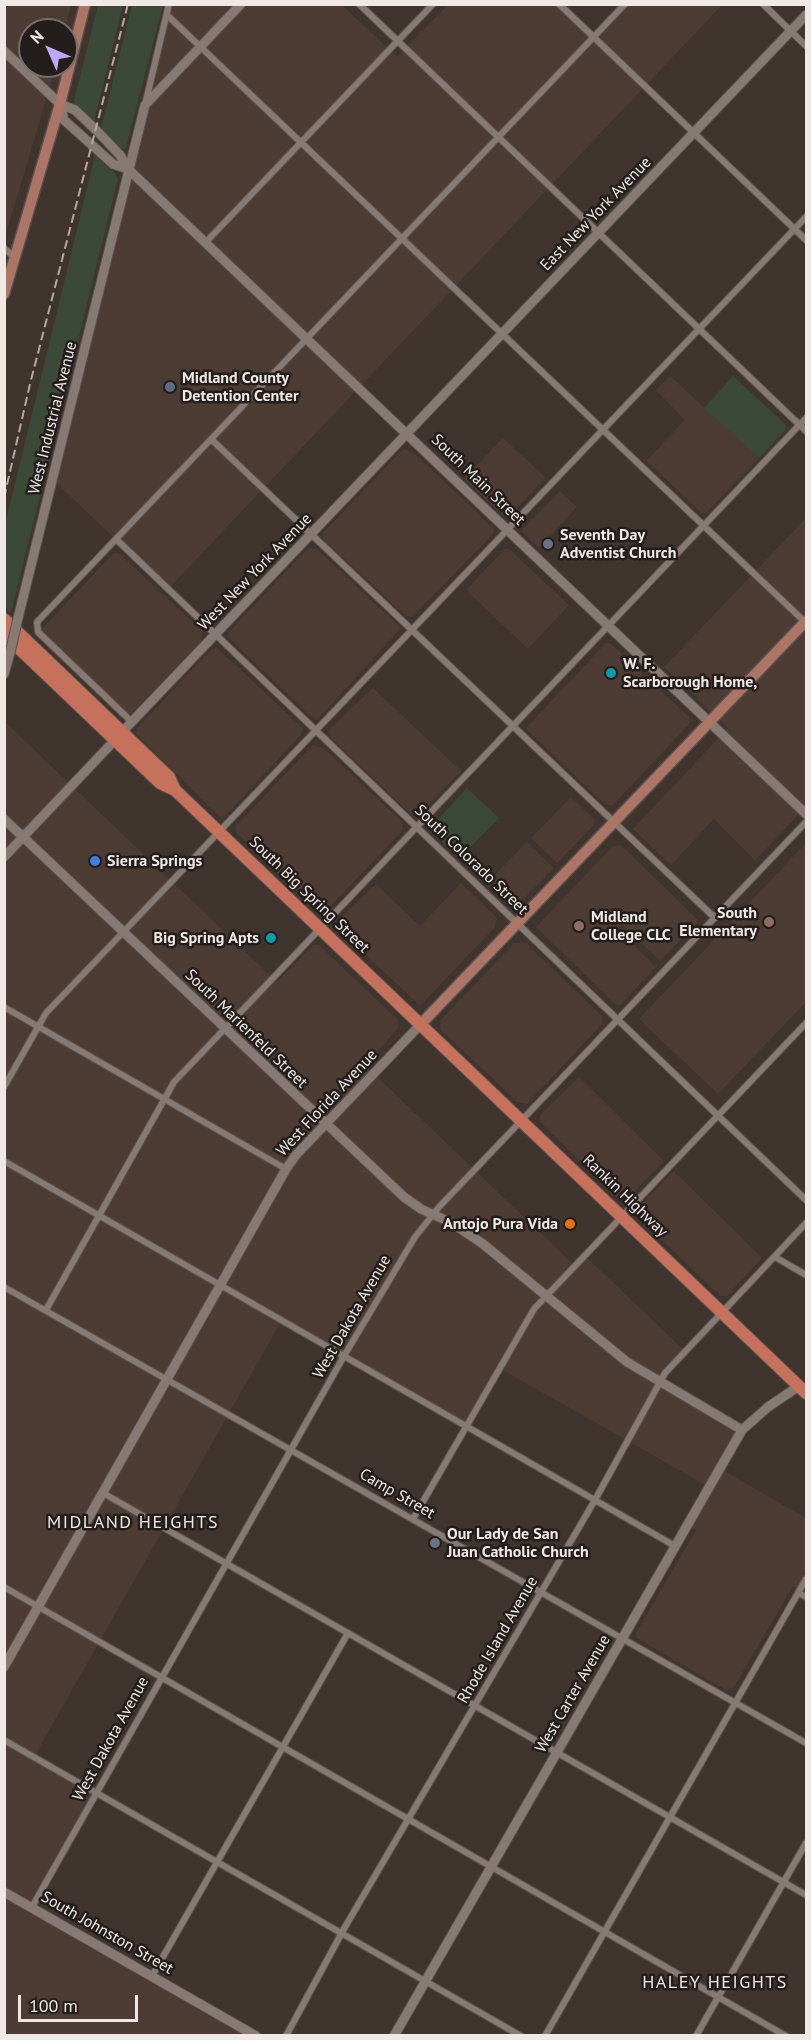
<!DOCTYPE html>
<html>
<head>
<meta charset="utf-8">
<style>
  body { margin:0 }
  #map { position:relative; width:811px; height:2040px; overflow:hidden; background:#40342f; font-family:"PT Sans",sans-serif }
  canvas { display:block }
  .frame { position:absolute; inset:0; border:6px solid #efe8e4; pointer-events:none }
  .north { position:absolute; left:18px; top:18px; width:60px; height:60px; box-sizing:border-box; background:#231d1b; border:2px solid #756e6b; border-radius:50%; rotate:315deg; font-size:16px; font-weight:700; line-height:24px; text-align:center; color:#efe8e4 }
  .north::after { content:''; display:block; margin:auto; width:21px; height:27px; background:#baaaf6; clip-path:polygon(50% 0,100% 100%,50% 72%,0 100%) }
  .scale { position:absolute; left:18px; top:1995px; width:120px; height:27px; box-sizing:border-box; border:3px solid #efe8e4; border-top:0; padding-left:8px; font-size:18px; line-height:21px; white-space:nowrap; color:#efe8e4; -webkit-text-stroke:4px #231d1b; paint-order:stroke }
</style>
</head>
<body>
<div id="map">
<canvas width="811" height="2040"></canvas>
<div class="frame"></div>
<div class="north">N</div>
<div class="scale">100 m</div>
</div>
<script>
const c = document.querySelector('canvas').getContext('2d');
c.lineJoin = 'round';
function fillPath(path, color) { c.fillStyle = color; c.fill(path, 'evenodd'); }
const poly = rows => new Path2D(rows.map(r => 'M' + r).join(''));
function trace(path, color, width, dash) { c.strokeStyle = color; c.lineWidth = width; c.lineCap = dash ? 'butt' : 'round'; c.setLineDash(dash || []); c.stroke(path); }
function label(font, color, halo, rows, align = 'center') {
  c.font = font + ' "PT Sans",sans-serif'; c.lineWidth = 5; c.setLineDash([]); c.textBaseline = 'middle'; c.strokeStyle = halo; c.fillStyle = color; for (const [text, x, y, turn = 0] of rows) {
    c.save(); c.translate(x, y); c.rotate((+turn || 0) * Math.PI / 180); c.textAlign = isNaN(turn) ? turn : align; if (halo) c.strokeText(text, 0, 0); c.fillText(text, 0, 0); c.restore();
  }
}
fillPath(poly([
  [5,5,71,5,65,30,30,30,30,66,56,66,5,237],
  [168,5,342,5,397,57,448,5,554,5,594,37,625,5,722,5,168,589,51,478],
  [670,376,759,458,706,513,703,514,646,461,685,420,656,390],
  [503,438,546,478,506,518,464,479],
  [403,449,413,452,494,529,493,534,412,617,406,616,323,539,323,533],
  [560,491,577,507,539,548,521,531],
  [806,518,806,807,755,860,714,819,671,865,633,829,728,728,664,667],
  [308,548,317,549,401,628,318,719,311,717,228,637,229,632],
  [505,549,509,549,569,605,528,649,466,590],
  [114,553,120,554,203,632,201,641,130,715,41,630],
  [606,643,610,643,689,717,690,723,613,805,606,805,528,731,527,727],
  [217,648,303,728,301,735,222,819,136,734,138,727,212,649],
  [373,688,461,771,420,813,412,815,330,737,329,730],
  [4,721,277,982,313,945,319,945,398,1020,398,1028,365,1065,573,1264,583,1254,684,1350,656,1379,741,1428,719,1468,806,1518,806,1593,793,1586,734,1687,726,1690,637,1638,636,1633,696,1530,686,1525,707,1486,503,1370,470,1427,283,1318,34,1757,98,1794,33,1909,255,2035,5,2035],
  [313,745,323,748,403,822,402,831,325,912,318,911,237,833,235,827],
  [571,797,595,820,594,825,557,863,531,838],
  [527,842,554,868,518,905,511,906,487,883],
  [806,843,806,1002,718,1094,639,1019],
  [621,845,699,921,660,961,622,925,617,929,656,967,620,1005,616,1005,536,927,613,846],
  [461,883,497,918,495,927,420,1006,334,924,376,884,420,926],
  [514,943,526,943,602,1016,602,1024,527,1104,518,1102,441,1030,440,1021],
  [579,1077,664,1161,625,1201,621,1201,540,1122,540,1115],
  [674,1171,762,1258,727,1296,720,1296,637,1216,637,1209]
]), '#4d3c34');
fillPath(poly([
  [98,5,123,5,94,122,75,105,74,100],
  [132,5,163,5,126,148,122,149,101,128],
  [95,156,116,174,118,179,11,613,5,607,5,524],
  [733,376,786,425,786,429,759,458,704,408],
  [467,788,499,818,460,858,431,831,431,827]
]), '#3b4a38');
const street = poly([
  [359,4,806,431],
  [559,4,806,240],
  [763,4,806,46],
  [167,15,806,623],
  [145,105,169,4],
  [206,242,433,4],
  [4,248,15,258],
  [211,439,715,918],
  [116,539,806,1200],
  [132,722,38,632,37,622,625,4],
  [4,1007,286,1169],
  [4,1087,46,1013,806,217],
  [4,1161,675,1546],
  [775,1257,806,1275],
  [4,1287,806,1743],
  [46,1310,174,1082,806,418],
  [103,1493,806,1895],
  [413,1519,534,1309,806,1023],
  [4,1587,786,2036],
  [799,1593,806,1597],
  [4,1740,521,2036],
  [32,1907,344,1356,415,1237,439,1207,806,822],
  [152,1976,348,1633],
  [286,2036,345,1927,595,1500,665,1373,806,1223],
  [545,2036,806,1579],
  [696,2036,806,1843]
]);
const secondary = poly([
  [4,51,60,104,75,110,97,131,120,155,128,169,806,814],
  [60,104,64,120,113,164,128,169],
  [18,618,145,105,241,4],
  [4,674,10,653],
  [123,731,806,15],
  [4,819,404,1197,421,1209,452,1223,483,1244,627,1362,742,1430],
  [4,857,115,740],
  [4,1667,286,1169,296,1155,421,1024],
  [4,1892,256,2036],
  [394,2036,742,1430,768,1407,799,1386]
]);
const primary = poly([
  [4,294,60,104,85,4],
  [421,1024,806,621]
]);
const highway = poly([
  [4,619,169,777,175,790],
  [4,634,160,783,175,790,806,1393]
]);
trace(street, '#5a514c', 8);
trace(secondary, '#5a514c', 11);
trace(primary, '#5a514c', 13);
trace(highway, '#5a514c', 14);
trace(street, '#877a74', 6);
trace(secondary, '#877a74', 9);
trace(primary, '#ac7565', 10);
trace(highway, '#c5715b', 12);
trace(poly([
  [4,498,30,384,128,4]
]), '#b2a9a5', 2, [9, 4.5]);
const secondaryBridge = poly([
  [10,653,18,618]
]);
trace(secondaryBridge, '#5a514c', 11, []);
trace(secondaryBridge, '#877a74', 9);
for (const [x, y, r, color] of [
  [170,387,6,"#5c6f8a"],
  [548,544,6,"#6b7280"],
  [611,673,6,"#0f9aa8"],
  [95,861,6,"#3f7fe0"],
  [769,922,6,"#8d6e63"],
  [579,926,6,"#8d6e63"],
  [271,938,6,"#0f9aa8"],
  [570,1224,6,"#e8710a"],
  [435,1543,6,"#6b7280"]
]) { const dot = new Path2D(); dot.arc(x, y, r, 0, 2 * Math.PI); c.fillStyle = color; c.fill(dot); trace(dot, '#231d1b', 2); }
label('16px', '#efe8e4', '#231d1b', [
  ["East New York Avenue",596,214,-46],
  ["West Industrial Avenue",53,418,-76],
  ["South Main Street",478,480,44],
  ["West New York Avenue",255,572,-46],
  ["South Colorado Street",471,860,44],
  ["South Big Spring Street",309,895,44],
  ["South Marienfeld Street",246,1029,44],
  ["West Florida Avenue",327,1103,-47],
  ["Rankin Highway",625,1196,44],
  ["West Dakota Avenue",352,1317,-60],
  ["Camp Street",397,1494,30],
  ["Rhode Island Avenue",498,1640,-60],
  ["West Carter Avenue",573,1694,-60],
  ["West Dakota Avenue",111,1739,-61],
  ["South Johnston Street",107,1933,30]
]);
label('bold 16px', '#efe8e4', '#231d1b', [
  ["Midland County",182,378],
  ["Detention Center",182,396],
  ["Seventh Day",560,535],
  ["Adventist Church",560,553],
  ["W. F.",623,664],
  ["Scarborough Home,",623,682],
  ["Sierra Springs",107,861],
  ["South",757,913,"right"],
  ["Elementary",757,931,"right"],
  ["Midland",591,917],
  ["College CLC",591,935],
  ["Big Spring Apts",259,938,"right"],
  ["Antojo Pura Vida",558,1224,"right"],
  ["Our Lady de San",447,1534],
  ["Juan Catholic Church",447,1552]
], 'left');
c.letterSpacing = '1.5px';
label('18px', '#efe8e4', '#231d1b', [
  ["MIDLAND HEIGHTS",133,1523],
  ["HALEY HEIGHTS",715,1983]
]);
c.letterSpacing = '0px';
</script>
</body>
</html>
